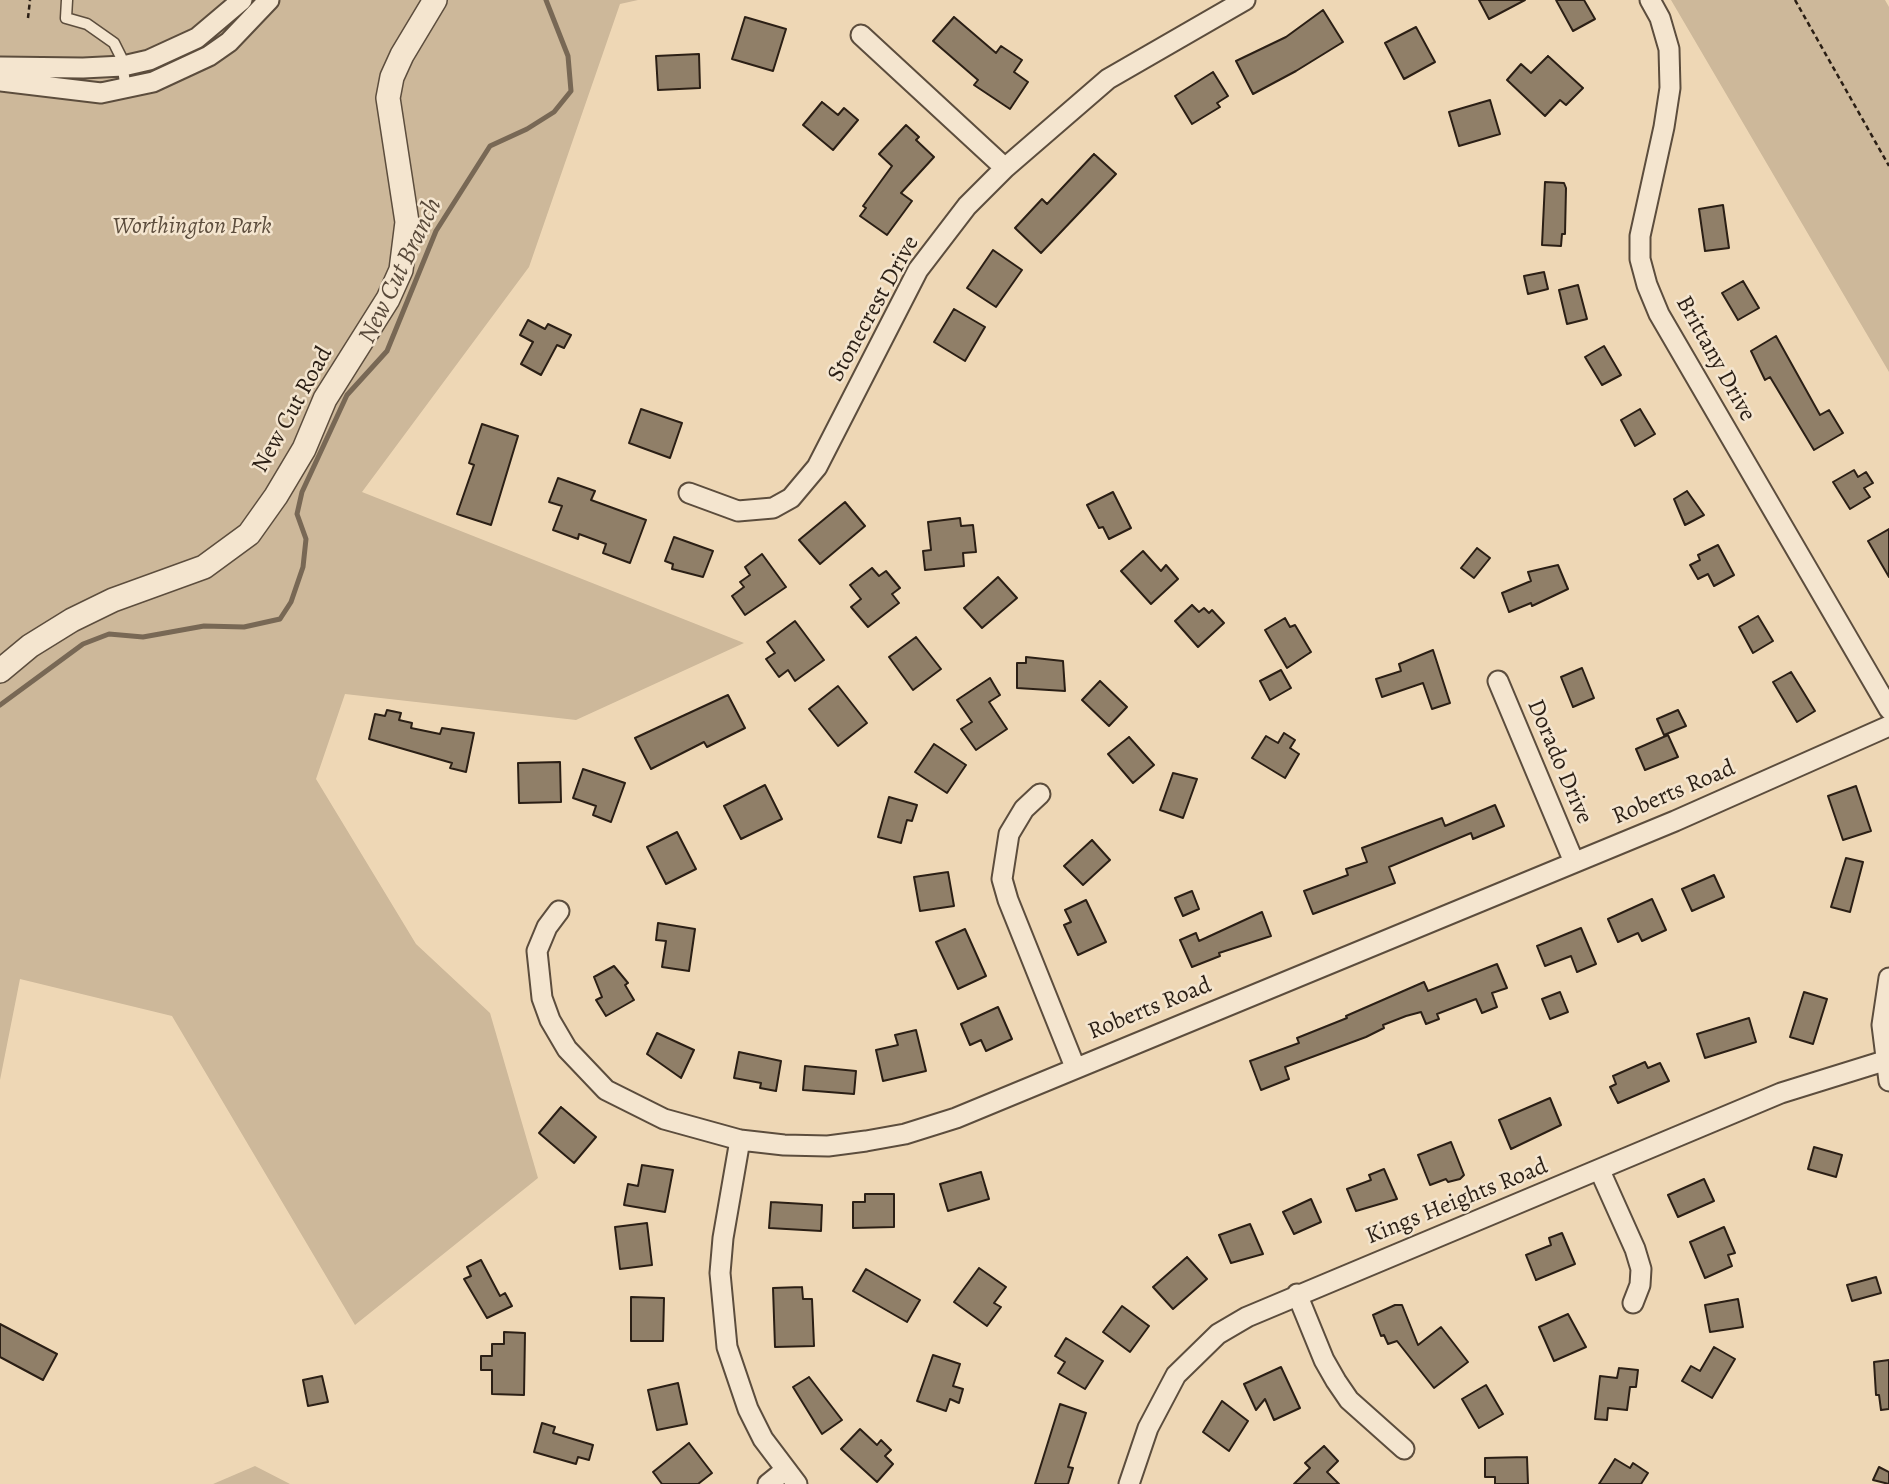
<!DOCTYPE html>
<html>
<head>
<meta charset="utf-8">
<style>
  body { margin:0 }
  canvas { display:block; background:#eed7b5 }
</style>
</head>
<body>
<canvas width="1889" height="1484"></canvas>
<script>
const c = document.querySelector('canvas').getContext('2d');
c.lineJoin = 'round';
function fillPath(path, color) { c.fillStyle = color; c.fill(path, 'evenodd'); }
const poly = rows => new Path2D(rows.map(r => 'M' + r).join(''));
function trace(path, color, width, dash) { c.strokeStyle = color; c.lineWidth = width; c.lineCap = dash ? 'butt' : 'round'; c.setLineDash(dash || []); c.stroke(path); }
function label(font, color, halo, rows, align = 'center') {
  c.font = font + ' Alegreya,serif'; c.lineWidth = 5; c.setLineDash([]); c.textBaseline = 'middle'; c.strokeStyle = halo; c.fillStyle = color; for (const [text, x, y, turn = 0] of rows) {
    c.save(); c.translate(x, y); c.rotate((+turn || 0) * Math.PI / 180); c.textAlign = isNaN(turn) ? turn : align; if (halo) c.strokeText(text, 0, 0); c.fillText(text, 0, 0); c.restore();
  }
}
fillPath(poly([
  [0,0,638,0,620,4,529,267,362,492,744,643,576,720,345,694,316,779,416,944,490,1013,538,1178,355,1325,172,1016,20,979,0,1080],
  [1671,0,1885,0,1889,7,1889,372],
  [255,1466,290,1484,213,1484]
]), '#cdb89a');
trace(poly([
  [0,705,83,644,109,634,143,637,204,626,244,627,280,619,291,602,303,567,306,539,297,514,302,492,347,395,387,351,436,231,490,146,527,129,554,112,571,91,568,56,546,0]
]), '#786855', 5);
const building = poly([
  [1479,0,1525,0,1489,19,1479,0],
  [1556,0,1584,0,1595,19,1573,31,1556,0],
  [1323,10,1343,42,1296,71,1253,94,1236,61,1286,37,1323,10],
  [745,17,786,29,773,71,732,59,745,17],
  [954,17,996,53,1001,46,1022,60,1014,72,1028,82,1010,109,974,85,978,80,933,41,954,17],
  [1416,27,1435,62,1404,79,1385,43,1416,27],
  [699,54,700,88,658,90,656,56,699,54],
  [1548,56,1583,88,1566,105,1560,100,1545,116,1507,80,1521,64,1531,73,1548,56],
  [1213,72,1228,96,1217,103,1220,107,1192,124,1175,96,1213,72],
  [1490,100,1500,134,1459,146,1449,112,1490,100],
  [822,102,838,115,844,108,858,120,833,150,803,125,822,102],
  [906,125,919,137,916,140,934,157,901,193,912,201,887,235,860,216,866,208,863,206,892,166,879,154,906,125],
  [1094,154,1116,174,1041,253,1015,228,1042,199,1047,204,1094,154],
  [1545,182,1564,183,1566,188,1565,234,1562,234,1561,246,1542,245,1545,182],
  [1723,205,1729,248,1705,251,1699,209,1723,205],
  [993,250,1022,270,996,307,967,288,993,250],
  [1544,272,1548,289,1528,294,1524,276,1544,272],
  [1743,281,1759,308,1738,320,1722,293,1743,281],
  [1578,285,1587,319,1567,324,1559,290,1578,285],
  [954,309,985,327,965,361,934,342,954,309],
  [528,320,545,329,548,324,571,335,564,348,557,345,541,375,521,364,533,342,520,335,528,320],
  [1776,336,1820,415,1829,410,1843,433,1814,450,1770,377,1765,380,1751,351,1776,336],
  [1604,346,1621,375,1602,385,1585,357,1604,346],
  [641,409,682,423,670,458,629,443,641,409],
  [1640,409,1655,434,1635,446,1621,420,1640,409],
  [482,424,518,436,491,525,457,514,474,465,469,463,482,424],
  [1854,470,1858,477,1866,472,1873,483,1864,488,1870,497,1850,509,1833,482,1854,470],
  [558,478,595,491,591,500,646,520,630,563,603,553,606,544,579,534,578,539,553,530,562,506,549,502,558,478],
  [1687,491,1704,515,1685,525,1674,499,1687,491],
  [1113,492,1131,528,1109,539,1103,527,1099,528,1087,505,1113,492],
  [845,502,865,526,820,564,799,540,845,502],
  [960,518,961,526,973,525,976,552,963,553,964,566,925,570,923,551,931,550,928,522,960,518],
  [1889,529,1889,577,1868,541,1889,529],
  [674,537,713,551,703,577,672,569,673,564,665,561,674,537],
  [1718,545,1734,575,1714,586,1708,574,1698,579,1690,565,1700,560,1698,555,1718,545],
  [1477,548,1490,558,1474,578,1461,568,1477,548],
  [1143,551,1161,571,1166,565,1178,579,1151,604,1121,571,1143,551],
  [762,554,786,587,745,615,732,596,744,587,740,582,750,575,745,567,762,554],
  [1558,565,1568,589,1532,606,1531,603,1509,612,1502,593,1531,581,1528,572,1558,565],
  [872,568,879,576,886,571,900,588,892,594,899,603,868,627,851,607,861,599,850,585,872,568],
  [998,577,1017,598,982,628,964,608,998,577],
  [1192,605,1199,612,1204,608,1209,613,1212,610,1224,623,1198,647,1175,621,1192,605],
  [1758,616,1773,641,1753,653,1739,627,1758,616],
  [1285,618,1290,627,1295,625,1311,652,1287,668,1265,630,1285,618],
  [795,621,824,660,795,681,788,670,779,677,766,659,775,653,767,642,795,621],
  [916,637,941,669,913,690,889,657,916,637],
  [1433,650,1450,703,1432,709,1423,683,1382,697,1376,679,1401,671,1399,664,1433,650],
  [1026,657,1063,661,1065,691,1017,688,1017,663,1026,663,1026,657],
  [1582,668,1594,698,1573,707,1561,677,1582,668],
  [1281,670,1291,688,1270,700,1260,681,1281,670],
  [1791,672,1815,711,1797,722,1773,682,1791,672],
  [990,678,1000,695,989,702,1007,729,976,750,961,729,972,722,957,700,990,678],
  [1100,681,1127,707,1109,726,1082,700,1100,681],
  [838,686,867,723,838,746,809,709,838,686],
  [728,695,745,728,707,747,704,742,651,769,635,738,728,695],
  [387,710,401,713,399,720,412,723,411,728,440,734,442,728,474,733,466,772,450,768,452,763,369,739,375,714,385,716,387,710],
  [1678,710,1686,726,1664,735,1657,719,1678,710],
  [1284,733,1295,740,1290,748,1299,754,1285,778,1252,758,1266,736,1278,743,1284,733],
  [1668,735,1678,757,1645,770,1636,749,1668,735],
  [1129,737,1154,765,1133,783,1108,754,1129,737],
  [934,744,966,765,947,793,915,772,934,744],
  [560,762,561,802,519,803,518,763,560,762],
  [583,769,625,783,611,822,593,815,596,806,573,798,583,769],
  [1173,773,1197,779,1183,818,1160,810,1173,773],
  [765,785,782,819,741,839,724,806,765,785],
  [1856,786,1871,831,1843,840,1828,796,1856,786],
  [889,797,917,805,912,821,907,820,901,843,878,837,889,797],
  [1495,805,1504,826,1473,839,1471,833,1389,867,1395,883,1313,914,1304,891,1348,875,1346,869,1367,862,1362,848,1442,818,1445,826,1495,805],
  [677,832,696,869,666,884,647,847,677,832],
  [1092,840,1110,860,1083,885,1064,866,1092,840],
  [1846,858,1863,862,1850,912,1831,907,1846,858],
  [948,872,954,906,920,911,914,877,948,872],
  [1714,875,1724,897,1692,911,1682,889,1714,875],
  [1192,891,1199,909,1183,916,1175,898,1192,891],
  [1652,899,1666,930,1642,941,1638,933,1618,942,1608,919,1652,899],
  [1086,900,1106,942,1078,955,1064,925,1071,922,1065,910,1086,900],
  [1262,912,1271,936,1219,953,1220,956,1192,967,1180,940,1196,933,1199,941,1262,912],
  [658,923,695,929,689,971,662,967,666,941,656,940,658,923],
  [1581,928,1596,964,1577,972,1571,956,1545,966,1537,946,1581,928],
  [965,929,986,976,958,989,936,942,965,929],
  [1497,964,1507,988,1492,993,1497,1007,1482,1013,1476,999,1437,1014,1439,1019,1426,1024,1421,1012,1406,1016,1383,1025,1384,1028,1366,1037,1285,1067,1289,1079,1261,1090,1250,1061,1299,1043,1297,1038,1347,1018,1346,1016,1424,982,1428,991,1497,964],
  [614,966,628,983,625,985,634,1000,606,1016,596,1000,602,997,594,977,614,966],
  [1560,992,1568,1012,1550,1019,1542,999,1560,992],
  [1804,992,1827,999,1813,1044,1790,1037,1804,992],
  [998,1007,1012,1039,986,1051,981,1040,970,1045,961,1024,998,1007],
  [1749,1018,1756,1042,1705,1058,1697,1034,1749,1018],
  [916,1030,926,1071,883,1081,876,1050,898,1045,895,1035,916,1030],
  [657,1033,694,1050,681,1078,647,1054,657,1033],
  [739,1052,781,1061,776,1091,760,1088,761,1083,734,1078,739,1052],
  [1645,1062,1648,1068,1660,1063,1669,1081,1618,1103,1610,1087,1616,1084,1613,1076,1645,1062],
  [805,1066,856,1071,854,1094,803,1090,805,1066],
  [1550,1098,1561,1125,1511,1149,1499,1120,1550,1098],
  [561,1107,596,1137,574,1163,539,1133,561,1107],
  [1451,1142,1464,1175,1460,1179,1448,1182,1446,1179,1430,1185,1418,1155,1451,1142],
  [1814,1147,1842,1155,1836,1177,1808,1169,1814,1147],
  [642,1165,673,1170,665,1212,624,1205,628,1184,638,1186,642,1165],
  [1384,1169,1397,1199,1356,1211,1347,1189,1371,1180,1369,1175,1384,1169],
  [981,1172,989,1199,948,1211,940,1184,981,1172],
  [1704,1179,1714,1201,1678,1217,1668,1195,1704,1179],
  [865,1194,894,1194,894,1227,853,1228,853,1202,865,1202,865,1194],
  [1311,1199,1321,1222,1294,1234,1283,1212,1311,1199],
  [771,1202,822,1205,821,1231,769,1228,771,1202],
  [647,1223,652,1265,620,1269,615,1227,647,1223],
  [1250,1224,1263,1254,1231,1263,1219,1235,1250,1224],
  [1724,1227,1735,1253,1728,1255,1732,1266,1705,1278,1690,1242,1724,1227],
  [1562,1233,1575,1264,1536,1280,1526,1255,1551,1245,1549,1238,1562,1233],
  [1187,1257,1207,1279,1173,1309,1153,1287,1187,1257],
  [481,1260,500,1296,505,1293,512,1306,487,1318,464,1279,471,1276,467,1267,481,1260],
  [979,1268,1006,1287,994,1303,1001,1307,987,1326,954,1302,979,1268],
  [866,1269,920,1300,907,1322,853,1291,866,1269],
  [1876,1277,1881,1293,1852,1301,1847,1285,1876,1277],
  [802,1287,803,1299,812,1299,814,1346,775,1347,773,1288,802,1287],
  [631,1297,664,1298,663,1341,631,1341,631,1297],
  [1738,1299,1743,1327,1710,1332,1705,1305,1738,1299],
  [1395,1305,1402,1305,1418,1345,1441,1327,1468,1362,1434,1388,1397,1341,1388,1344,1384,1335,1381,1336,1373,1315,1395,1305],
  [1122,1306,1149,1326,1130,1352,1103,1332,1122,1306],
  [1568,1314,1586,1347,1554,1361,1539,1327,1568,1314],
  [0,1324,57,1354,43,1380,0,1357,0,1324],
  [504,1332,525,1333,524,1395,492,1394,492,1370,481,1370,481,1356,492,1356,492,1344,504,1344,504,1332],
  [1066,1338,1103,1361,1085,1389,1058,1373,1065,1362,1055,1356,1066,1338],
  [1714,1347,1735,1359,1712,1398,1682,1381,1691,1366,1700,1371,1714,1347],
  [933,1355,960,1364,953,1386,963,1389,959,1403,950,1399,946,1411,917,1401,933,1355],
  [1889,1360,1889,1409,1881,1410,1879,1395,1876,1395,1874,1362,1889,1360],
  [1281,1367,1300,1408,1274,1420,1265,1399,1256,1410,1244,1384,1281,1367],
  [1619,1368,1638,1370,1636,1387,1630,1387,1627,1410,1608,1408,1607,1420,1595,1419,1600,1376,1617,1378,1619,1368],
  [322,1376,328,1402,308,1406,303,1380,322,1376],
  [809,1377,842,1420,822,1434,793,1387,809,1377],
  [678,1383,687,1424,657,1430,648,1390,678,1383],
  [1486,1385,1503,1414,1479,1428,1462,1399,1486,1385],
  [1222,1401,1248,1421,1229,1451,1203,1432,1222,1401],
  [1060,1404,1086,1413,1068,1467,1073,1468,1068,1484,1035,1484,1060,1404],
  [542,1423,555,1427,553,1433,593,1445,589,1460,578,1457,576,1464,534,1452,542,1423],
  [860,1429,877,1445,881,1440,891,1450,885,1456,893,1464,877,1482,841,1449,860,1429],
  [689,1443,712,1473,698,1484,662,1484,653,1472,689,1443],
  [1324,1446,1338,1461,1327,1472,1339,1484,1294,1484,1310,1468,1305,1463,1324,1446],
  [1527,1457,1528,1484,1495,1484,1495,1477,1485,1477,1485,1458,1527,1457],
  [1615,1459,1630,1468,1633,1463,1648,1473,1641,1484,1599,1484,1615,1459],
  [1879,1467,1889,1472,1889,1484,1873,1480,1879,1467]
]);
fillPath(building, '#907f68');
trace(building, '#2b1f15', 2);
const service = poly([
  [67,0,66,18,87,24,114,43,121,57,126,89]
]);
const minor = poly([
  [1650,0,1660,18,1669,49,1670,88,1664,127,1640,236,1640,259,1647,285,1659,314,1889,709],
  [861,35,1005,168],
  [0,67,83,68,123,66,149,60,197,38,242,0],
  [0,81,101,93,153,82,209,56,229,42,269,0],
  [689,493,738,511,773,508,791,498,817,467,918,270,967,206,1005,168,1108,79,1245,0],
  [1498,681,1574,862],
  [1040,794,1024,809,1009,834,1002,879,1008,900,1075,1067],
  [559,911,547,927,537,951,542,998,550,1020,567,1049,606,1090,664,1119,740,1140,784,1145,828,1146,866,1141,905,1134,956,1118,1675,821,1889,726],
  [1889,978,1882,1025,1889,1081],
  [740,1140,723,1238,720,1273,727,1347,748,1409,763,1439,797,1484],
  [1600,1171,1635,1249,1641,1269,1640,1285,1633,1303],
  [1297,1294,1324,1360,1336,1381,1349,1400,1404,1449],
  [768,1484,784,1471],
  [1129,1484,1148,1428,1176,1375,1218,1334,1247,1317,1781,1093,1884,1061]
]);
const tertiary = poly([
  [0,671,30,646,72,620,113,600,204,567,249,534,276,496,304,449,325,399,388,299,401,270,407,222,388,98,392,77,402,55,435,0]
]);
trace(service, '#5c4d3d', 13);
trace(minor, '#5c4d3d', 23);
trace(tertiary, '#5c4d3d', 26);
trace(poly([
  [1795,0,1889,166],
  [28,18,30,0]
]), '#2b1f15', 2.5, [5, 3.5]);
trace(service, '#f4e5cf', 10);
trace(minor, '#f4e5cf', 19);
trace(tertiary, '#f4e5cf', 23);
label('italic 24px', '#5c4d3d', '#f4e5cf', [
  ["Worthington Park",192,227]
]);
label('24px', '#2b1f15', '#f4e5cf', [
  ["Stonecrest Drive",874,309,-61],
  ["Brittany Drive",1715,359,61],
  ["New Cut Road",293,410,-61],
  ["Dorado Drive",1559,762,67],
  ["Roberts Road",1674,793,-23],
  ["Roberts Road",1150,1009,-22],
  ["Kings Heights Road",1457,1202,-22]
]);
label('italic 26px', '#58493a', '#f4e5cf', [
  ["New Cut Branch",401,271,-64]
]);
</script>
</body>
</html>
